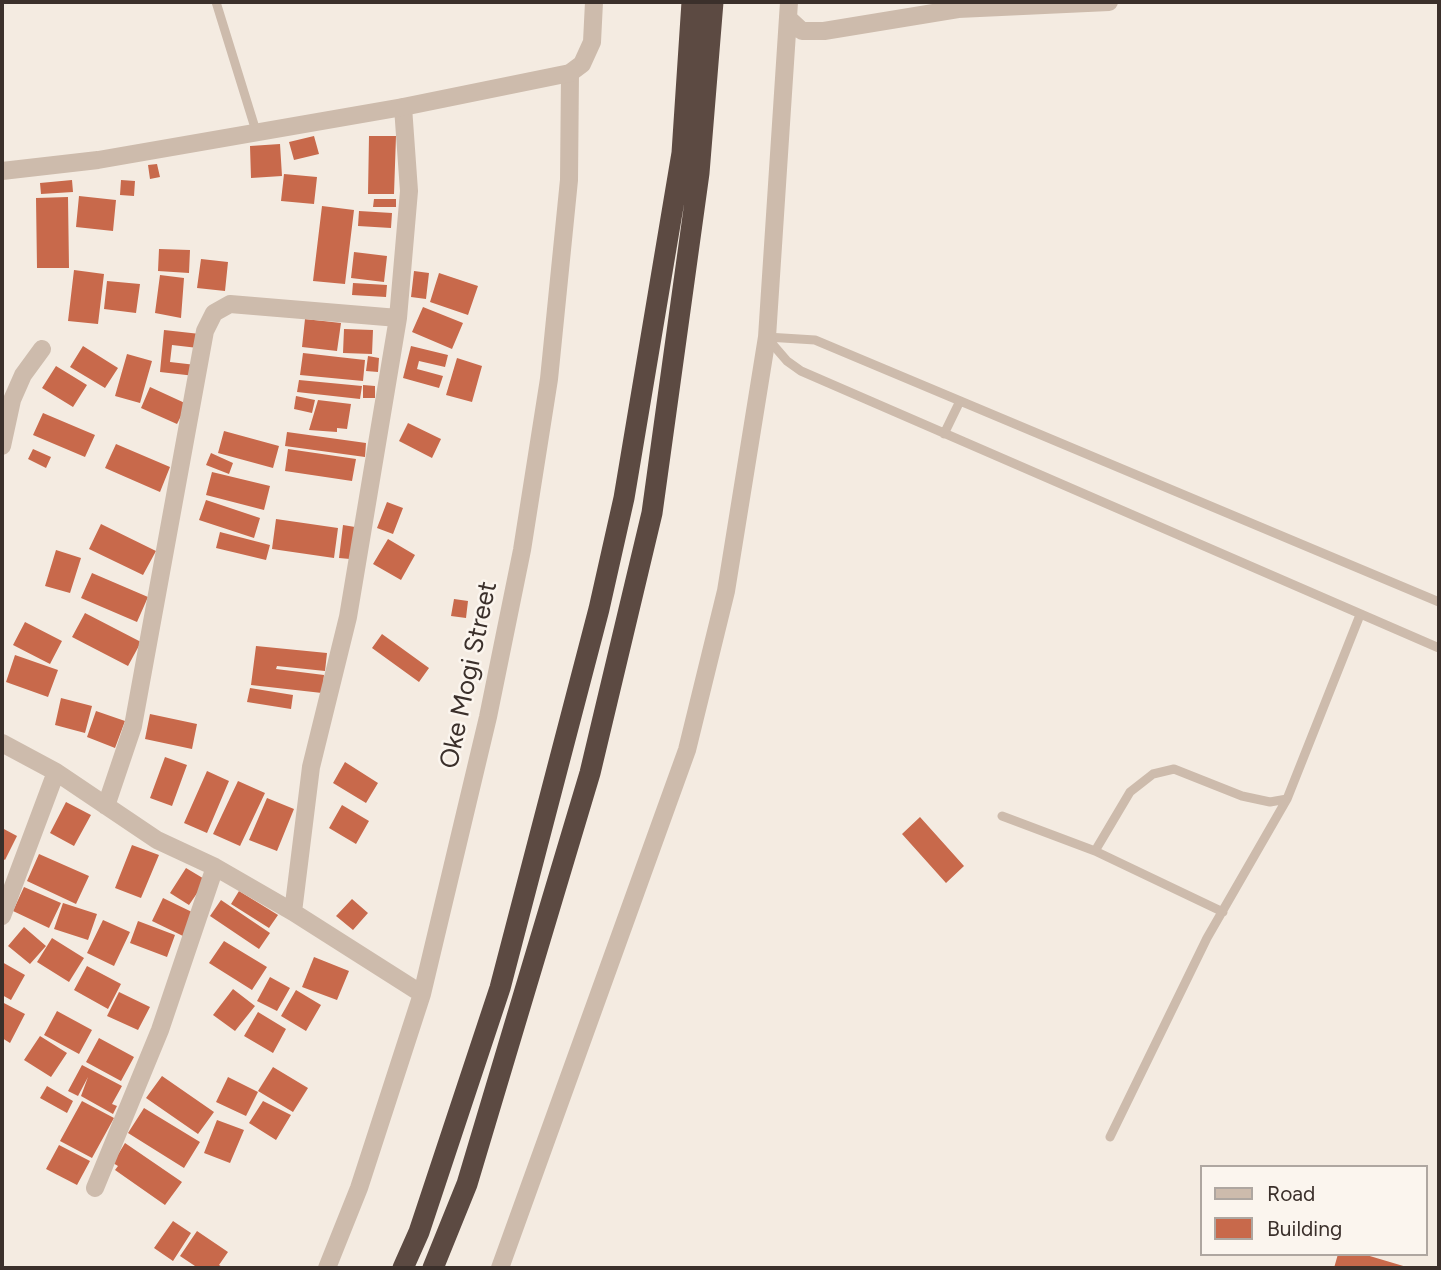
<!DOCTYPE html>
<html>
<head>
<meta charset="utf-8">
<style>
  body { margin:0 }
  #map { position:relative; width:1441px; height:1270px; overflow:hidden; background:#f4ebe1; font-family:Figtree,sans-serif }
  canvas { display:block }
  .frame { position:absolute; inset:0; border:4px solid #3b302b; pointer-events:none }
  .legend { position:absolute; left:1200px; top:1165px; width:228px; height:91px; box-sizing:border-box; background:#fbf5ee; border:2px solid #aea6a0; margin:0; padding:9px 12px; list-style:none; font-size:21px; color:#3b302b }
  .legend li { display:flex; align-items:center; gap:14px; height:35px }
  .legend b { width:35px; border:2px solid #aea6a0 }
</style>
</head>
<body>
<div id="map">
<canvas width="1441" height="1270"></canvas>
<div class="frame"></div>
<ul class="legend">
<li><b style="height:9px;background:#cdbbac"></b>Road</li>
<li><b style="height:19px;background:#c8694b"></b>Building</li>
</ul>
</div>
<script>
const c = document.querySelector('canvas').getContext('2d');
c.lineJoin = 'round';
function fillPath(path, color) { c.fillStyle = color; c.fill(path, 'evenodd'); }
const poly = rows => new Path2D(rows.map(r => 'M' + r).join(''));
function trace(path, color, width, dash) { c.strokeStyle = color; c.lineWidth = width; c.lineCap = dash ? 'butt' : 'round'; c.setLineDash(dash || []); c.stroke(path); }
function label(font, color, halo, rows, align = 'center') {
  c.font = font + ' Figtree,sans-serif'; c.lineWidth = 5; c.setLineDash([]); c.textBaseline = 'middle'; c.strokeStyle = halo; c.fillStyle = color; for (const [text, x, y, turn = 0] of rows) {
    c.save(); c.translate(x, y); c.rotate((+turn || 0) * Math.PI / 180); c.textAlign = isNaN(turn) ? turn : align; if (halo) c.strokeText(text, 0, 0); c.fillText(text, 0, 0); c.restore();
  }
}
fillPath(poly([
  [314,136,319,154,294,160,289,142],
  [369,136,396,136,394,194,368,194],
  [280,144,282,176,251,178,250,146],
  [157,164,160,177,150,179,148,165],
  [284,174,317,177,314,204,281,201],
  [72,180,73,192,41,194,40,183],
  [121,180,135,181,134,196,120,195],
  [79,196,116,200,113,231,76,227],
  [68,197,69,268,37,268,36,198],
  [374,199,396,199,396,207,373,207],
  [322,206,354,210,345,284,313,281],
  [359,211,392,213,391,228,358,226],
  [159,249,190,250,189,273,158,271],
  [354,252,387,256,384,282,351,278],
  [201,259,228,262,225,291,197,288],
  [74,270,104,274,98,324,68,321],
  [414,271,429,273,426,299,411,297],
  [439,273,478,286,468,315,430,302],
  [160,275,184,278,181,318,155,313],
  [107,281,140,284,136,313,104,309],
  [353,283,387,285,386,297,352,295],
  [423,307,463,323,452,349,412,332],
  [305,319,341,323,337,351,302,347],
  [344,329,373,330,372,354,343,353],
  [164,330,200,334,198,348,172,345,170,362,196,365,195,376,160,372],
  [83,346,118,368,105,388,70,367],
  [411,346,448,355,445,367,419,361,417,369,443,376,439,388,403,378],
  [303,353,365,360,363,381,300,375],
  [127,354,152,361,140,403,115,396],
  [368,356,379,358,378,372,366,371],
  [457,358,482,366,472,402,446,395],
  [56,366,87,385,73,407,42,388],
  [299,380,362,386,360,399,297,392],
  [363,385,375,386,375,398,363,398],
  [150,387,187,404,177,424,141,408],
  [296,396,315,400,312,413,294,409],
  [318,400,351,404,347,429,337,428,337,432,309,430],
  [43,413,95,435,85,457,33,435],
  [408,423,441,439,432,458,399,441],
  [224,431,279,446,273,468,218,453],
  [287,432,366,443,365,457,285,446],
  [116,444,170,467,160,492,105,468],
  [33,449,51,457,46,468,28,459],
  [288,449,356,459,352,481,285,471],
  [211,453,233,463,229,474,206,465],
  [212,472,270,486,264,510,206,495],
  [206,500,260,518,254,538,199,520],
  [387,502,403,508,393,534,377,528],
  [276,519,338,528,334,558,272,549],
  [101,524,156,551,143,575,89,549],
  [343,525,355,527,350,559,339,558],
  [220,532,270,545,266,560,216,548],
  [388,539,415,555,401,580,373,564],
  [56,550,81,558,70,593,45,586],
  [92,573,148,597,137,622,81,598],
  [454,599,468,601,466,618,451,616],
  [85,613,141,642,128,666,72,637],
  [25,622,62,641,50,664,13,645],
  [382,634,429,668,419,682,372,648],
  [256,646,327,653,325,671,277,666,276,669,324,675,322,693,251,685],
  [15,655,58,670,48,697,6,682],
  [250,688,293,695,291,709,247,702],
  [61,698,92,706,85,733,55,725],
  [96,711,125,721,115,748,87,737],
  [150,714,197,724,192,749,145,739],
  [165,757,187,765,172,806,150,798],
  [345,762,378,783,366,803,333,783],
  [207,771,229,781,207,833,184,823],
  [238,781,265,793,240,846,213,834],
  [267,798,294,809,277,851,249,840],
  [66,802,91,815,74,846,50,833],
  [342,805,369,821,356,844,329,828],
  [920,817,964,866,946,883,902,834],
  [2,828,17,836,5,860,2,858],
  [132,845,159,855,141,898,115,888],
  [39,854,89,876,76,904,27,881],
  [186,868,206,880,189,905,170,893],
  [24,887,61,903,49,928,13,911],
  [239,891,278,915,269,928,231,904],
  [163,898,194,913,183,936,152,921],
  [352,899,368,913,353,930,336,916],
  [221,900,270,933,259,949,210,916],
  [63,903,97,914,88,940,54,929],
  [103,920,130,932,114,966,87,953],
  [138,921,175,935,167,957,130,943],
  [24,927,46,946,30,964,8,946],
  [52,938,84,958,69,982,37,962],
  [224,941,267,967,252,990,209,963],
  [314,957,349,971,337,1000,302,987],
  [2,962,25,975,11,1000,2,995],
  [87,966,121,984,108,1009,74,990],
  [270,977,290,988,277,1011,257,1001],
  [233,989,255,1006,235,1031,213,1015],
  [296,990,321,1005,306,1031,281,1016],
  [119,992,150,1007,138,1030,107,1016],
  [2,1002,25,1014,10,1043,2,1038],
  [57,1011,92,1030,79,1054,44,1035],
  [258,1012,286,1029,273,1053,244,1036],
  [40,1036,67,1053,51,1077,24,1060],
  [99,1038,134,1057,121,1081,86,1062],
  [82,1065,122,1086,112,1104,117,1106,113,1114,81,1096,88,1077,78,1096,68,1091],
  [273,1067,308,1088,293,1112,258,1091],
  [162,1076,214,1112,198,1134,146,1098],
  [228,1077,258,1092,246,1116,216,1102],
  [47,1086,73,1101,67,1113,40,1098],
  [82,1101,114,1118,92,1158,60,1141],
  [263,1101,291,1115,276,1140,249,1123],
  [144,1108,200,1142,184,1168,128,1133],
  [217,1120,244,1130,230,1163,204,1153],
  [125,1143,182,1182,165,1205,115,1170,118,1166,113,1163],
  [59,1145,90,1161,77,1185,46,1169],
  [173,1221,191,1233,173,1261,154,1248],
  [197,1231,228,1252,219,1265,224,1268,198,1268,180,1256],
  [1338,1254,1363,1254,1410,1268,1334,1268]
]), '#c8694b');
trace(poly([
  [216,2,256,131],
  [767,337,815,340,1439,602],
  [768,339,787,361,801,371,1439,648],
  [944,434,960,401],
  [1002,816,1095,851,1223,912],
  [1095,851,1130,792,1153,774,1174,769,1242,796,1270,802,1287,799],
  [1110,1137,1207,938,1287,799,1360,615]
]), '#cdbbac', 9);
trace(poly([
  [788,18,802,31,824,31,958,9,1109,2],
  [2,446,12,400,23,375,42,349],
  [2,743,56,772,157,840,215,867,293,912,422,994],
  [106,806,133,726,205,331,214,313,230,304,398,318],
  [293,912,311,767,348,617,398,318,409,191,403,107],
  [2,916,56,772],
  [95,1188,160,1030,215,867],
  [327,1268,359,1188,422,994,488,717,522,550,549,379,569,180,570,73],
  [500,1268,687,750,726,591,767,337,789,2]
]), '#cdbbac', 18);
trace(poly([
  [2,171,98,160,403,107,570,73,582,64,592,42,594,2]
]), '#cdbbac', 18);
trace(poly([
  [403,1268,419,1232,500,988,599,609,624,498,682,153,692,2],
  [433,1268,467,1184,590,773,652,513,699,173,713,2]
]), '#5c4a42', 21);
label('26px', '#3b302b', '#fbf5ee', [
  ["Oke Mogi Street",469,675,-78]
]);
</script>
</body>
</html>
